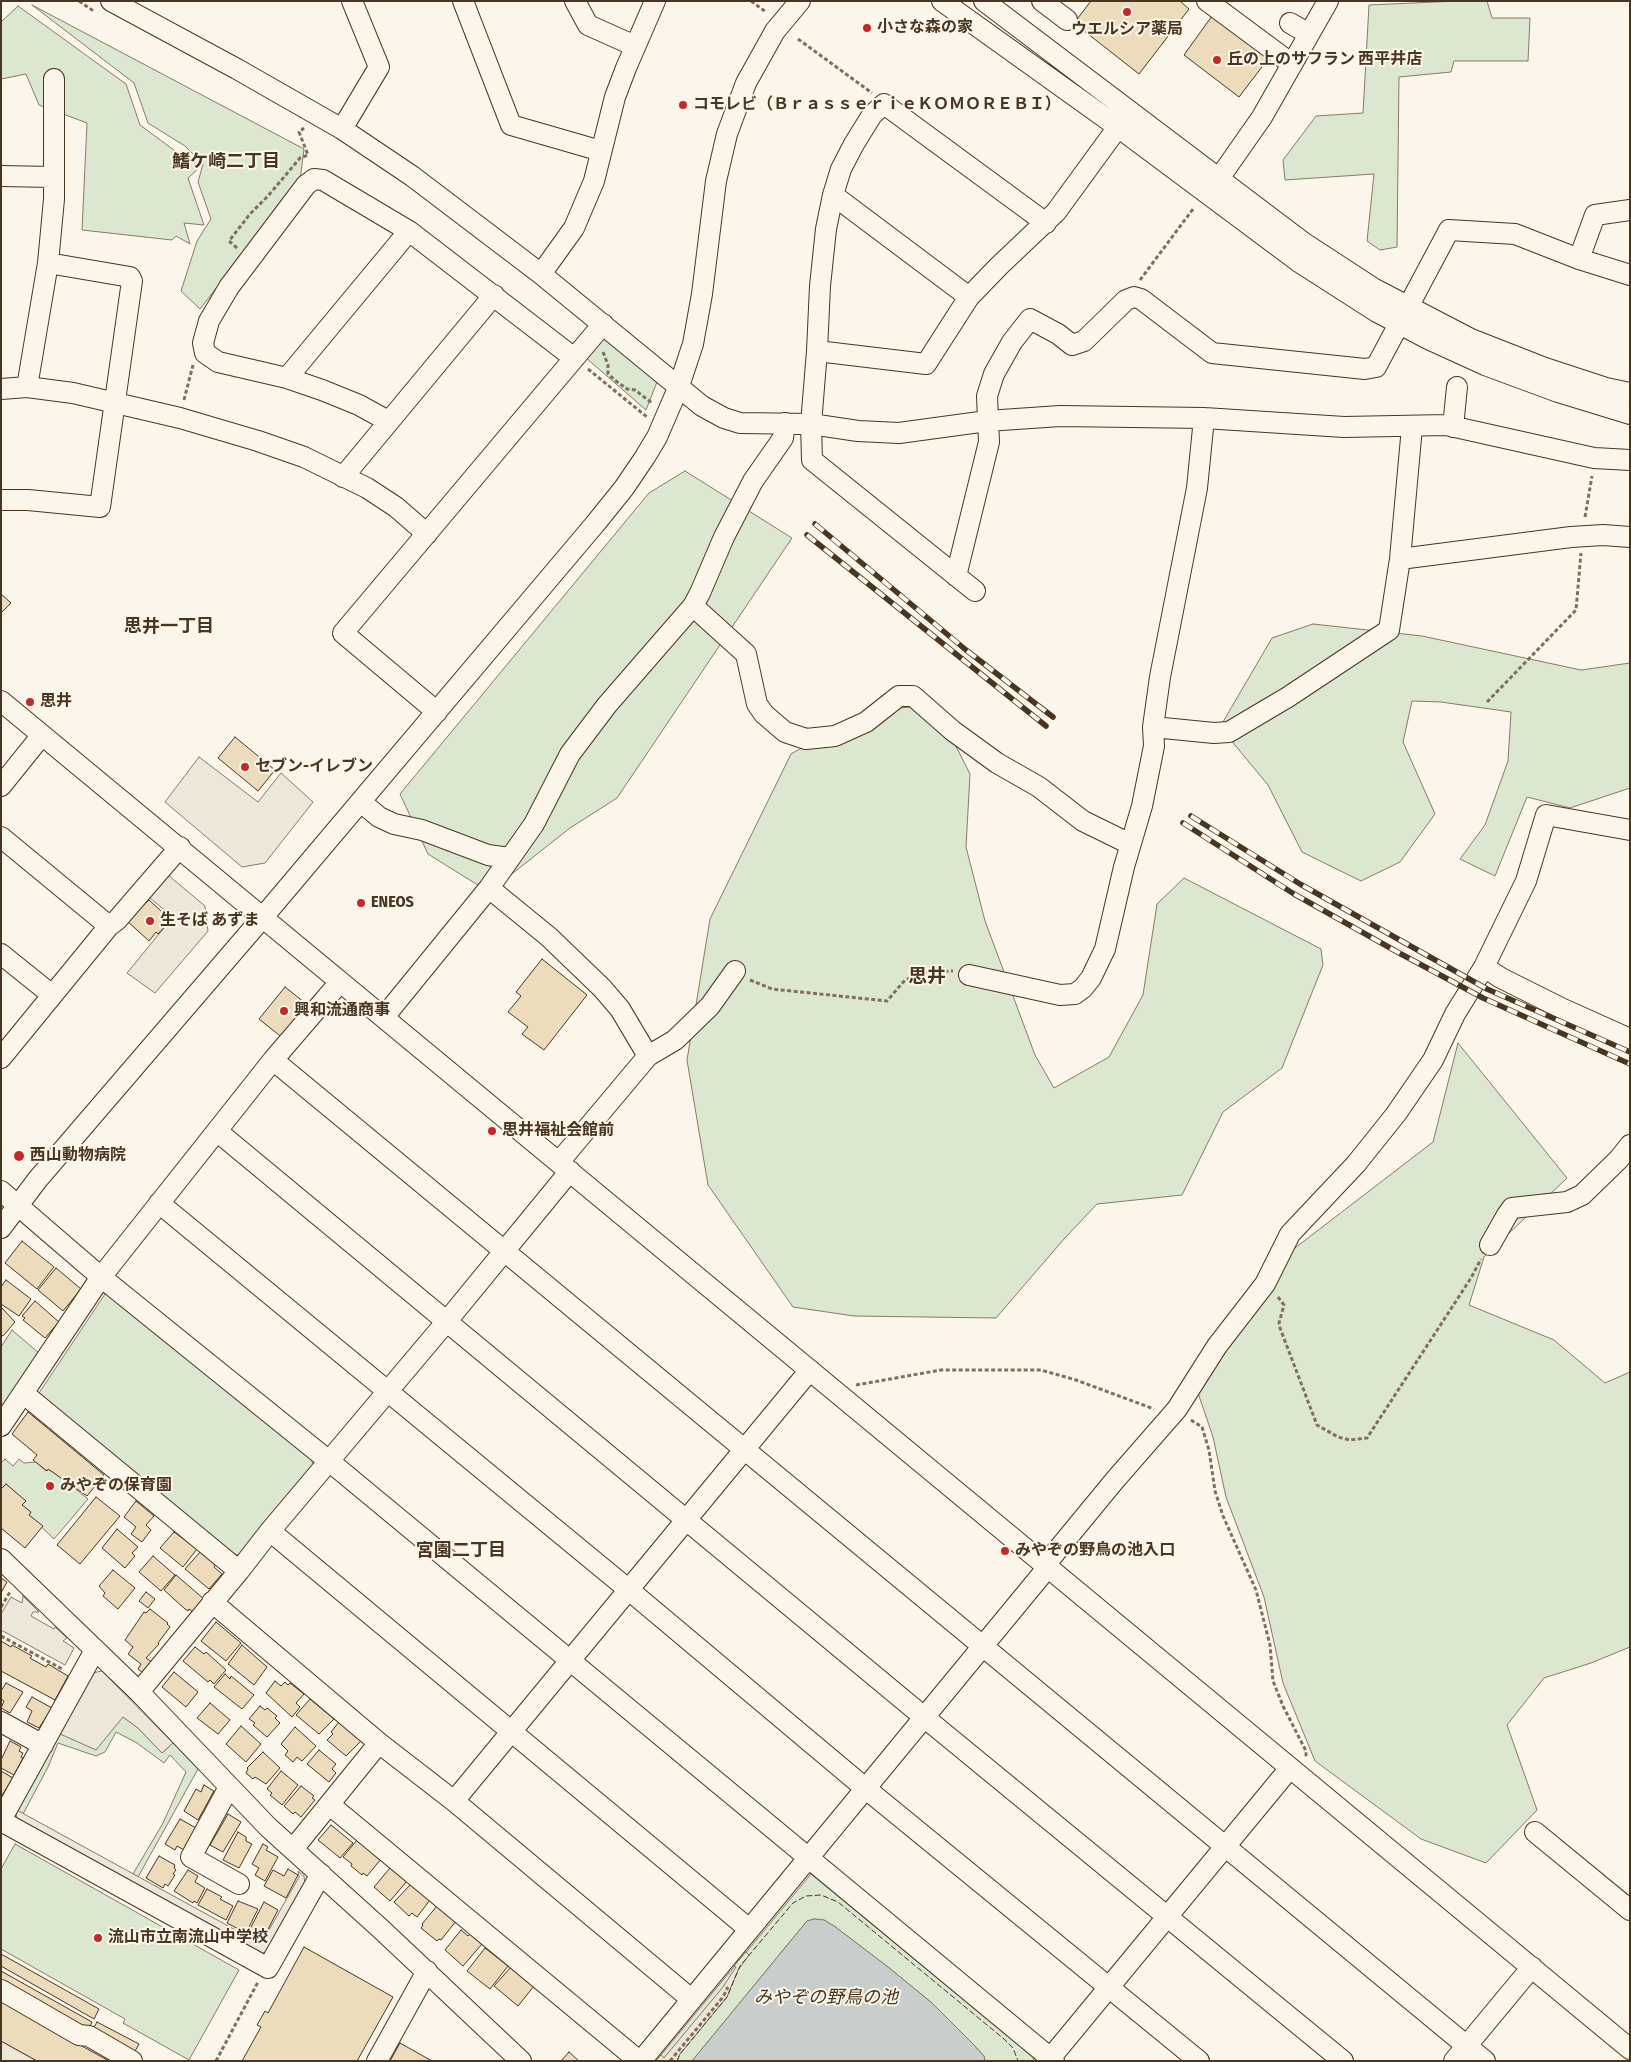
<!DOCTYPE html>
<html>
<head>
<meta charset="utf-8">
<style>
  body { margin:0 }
  #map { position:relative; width:1631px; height:2062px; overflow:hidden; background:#fbf6e9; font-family:"Fira Sans Condensed",sans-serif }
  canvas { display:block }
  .frame { position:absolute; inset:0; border:2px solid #4a3520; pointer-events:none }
</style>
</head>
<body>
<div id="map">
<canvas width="1631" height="2062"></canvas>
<div class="frame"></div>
</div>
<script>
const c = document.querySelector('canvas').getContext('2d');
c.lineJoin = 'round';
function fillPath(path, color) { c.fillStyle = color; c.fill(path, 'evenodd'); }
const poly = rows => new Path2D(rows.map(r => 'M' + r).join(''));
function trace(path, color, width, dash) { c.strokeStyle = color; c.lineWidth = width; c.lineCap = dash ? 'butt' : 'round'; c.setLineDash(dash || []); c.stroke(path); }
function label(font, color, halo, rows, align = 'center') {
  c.font = font + ' "Fira Sans Condensed","Noto Sans JP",sans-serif'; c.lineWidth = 4; c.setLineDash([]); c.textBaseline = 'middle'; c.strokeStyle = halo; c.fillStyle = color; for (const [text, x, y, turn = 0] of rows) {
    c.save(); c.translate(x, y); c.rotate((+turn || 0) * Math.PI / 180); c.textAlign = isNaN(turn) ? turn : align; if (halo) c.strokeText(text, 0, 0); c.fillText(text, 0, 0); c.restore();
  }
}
const green = poly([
  [1457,1,1487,1,1492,18,1530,18,1528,61,1454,61,1451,72,1399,77,1397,247,1380,250,1367,241,1374,174,1285,180,1283,160,1316,116,1363,113,1369,5,1457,1],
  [32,5,304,149,300,180,200,309,181,291,197,241,211,219,198,182,203,164,185,146,148,123,134,83,32,5],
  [18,6,126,84,140,125,182,156,181,150,199,168,188,178,204,225,184,223,190,244,176,236,172,240,82,230,87,123,39,105,26,74,1,79,1,22,18,6],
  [608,338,657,382,646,410,585,357,597,341,608,338],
  [685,471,792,538,617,798,570,828,489,892,428,854,400,794,649,493,685,471],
  [1313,624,1422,636,1581,670,1630,663,1630,788,1570,808,1527,797,1495,876,1460,859,1485,825,1508,761,1511,712,1441,702,1412,701,1403,742,1435,814,1400,862,1361,881,1302,852,1268,785,1220,727,1272,638,1313,624],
  [935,705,970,774,966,847,985,921,1035,1055,1054,1088,1109,1057,1143,995,1157,904,1184,878,1321,949,1323,965,1282,1068,1223,1112,1182,1195,1097,1204,1064,1239,996,1318,854,1316,793,1307,708,1185,687,1060,710,919,791,754,865,711,935,705],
  [1458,1043,1567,1178,1484,1257,1469,1305,1554,1340,1605,1383,1630,1372,1630,1647,1591,1663,1544,1678,1507,1725,1537,1810,1486,1863,1421,1839,1315,1761,1283,1683,1264,1597,1226,1497,1213,1437,1197,1390,1291,1251,1433,1142,1458,1043],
  [107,1291,312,1460,313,1469,243,1554,233,1555,37,1396,107,1291],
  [12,1330,40,1354,1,1411,1,1347,12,1330],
  [5,1459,13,1466,19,1459,24,1463,36,1462,46,1471,48,1469,63,1479,88,1499,54,1539,29,1515,22,1505,25,1501,6,1484,1,1489,1,1463,5,1459],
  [123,1717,138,1728,162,1753,173,1743,198,1769,138,1877,133,1874,163,1823,186,1772,170,1755,164,1763,137,1743,116,1732,105,1752,96,1756,58,1743,48,1767,23,1814,15,1809,58,1733,123,1717],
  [15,1844,239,1970,189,2060,123,2023,125,2019,1,1949,1,1869,15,1844],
  [811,1874,1033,2057,1034,2061,985,2061,984,2056,971,2042,932,2003,888,1967,834,1926,824,1920,814,1919,807,1921,692,2061,656,2061,811,1874]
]);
fillPath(green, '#dce7d0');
trace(green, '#887966', 1);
const parking = poly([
  [199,757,258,802,281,773,313,802,265,863,242,867,165,802,199,757],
  [162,870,205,906,208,931,155,993,127,973,173,917,144,893,162,870],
  [23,1596,39,1612,33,1612,31,1616,54,1629,55,1627,67,1638,63,1641,74,1648,65,1665,1,1630,1,1614,11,1597,22,1603,23,1596],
  [102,1671,173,1743,162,1753,138,1728,123,1717,96,1750,58,1733,92,1673,102,1671],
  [15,1809,261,1944,299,1877,298,1871,304,1876,305,1885,266,1952,260,1954,17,1819,15,1809],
  [746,1952,749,1955,738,1970,727,1997,680,2054,677,2061,656,2061,661,2055,664,2058,723,1987,736,1967,734,1966,746,1952],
  [1,2041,37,2061,1,2061,1,2041]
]);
fillPath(parking, '#ede7d9');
trace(parking, '#887966', 1);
const water = poly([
  [814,1919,824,1920,834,1926,888,1967,932,2003,971,2042,984,2056,985,2061,692,2061,807,1921,814,1919]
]);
fillPath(water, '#c9cecd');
trace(water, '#887966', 1);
const building = poly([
  [1091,1,1180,1,1189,9,1139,74,1074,23,1091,1],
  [1212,16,1268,59,1239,97,1184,55,1212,16],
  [1,594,11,603,1,613,1,594],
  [235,737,275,770,258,791,218,758,235,737],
  [140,898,146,903,149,900,171,920,158,934,156,932,149,941,126,920,140,898],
  [542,959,587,995,544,1050,522,1034,528,1027,508,1012,521,996,516,992,542,959],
  [285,987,309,1006,284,1039,259,1019,285,987],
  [22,1241,54,1267,37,1289,5,1263,22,1241],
  [56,1268,81,1289,63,1311,38,1290,56,1268],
  [6,1280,31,1299,19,1316,1,1304,1,1287,6,1280],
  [35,1301,59,1322,45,1338,23,1320,25,1318,22,1316,35,1301],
  [1,1307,15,1322,3,1336,1,1335,1,1307],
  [28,1412,104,1475,87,1496,48,1469,47,1471,33,1460,37,1455,12,1434,28,1412],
  [6,1484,26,1501,22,1505,31,1512,29,1515,43,1526,25,1548,1,1528,1,1489,6,1484],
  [96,1497,120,1516,80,1564,57,1545,96,1497],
  [136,1501,154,1516,146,1525,151,1530,142,1542,131,1534,136,1527,124,1517,136,1501],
  [117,1529,138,1547,132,1553,135,1556,125,1568,102,1548,117,1529],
  [174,1532,197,1549,183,1567,160,1548,174,1532],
  [201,1551,216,1564,214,1567,222,1574,209,1589,185,1569,201,1551],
  [153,1556,175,1575,161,1591,139,1572,153,1556],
  [113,1570,135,1588,118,1609,103,1596,105,1593,99,1586,113,1570],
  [176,1575,204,1599,193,1612,189,1609,188,1611,185,1609,164,1590,176,1575],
  [1,1578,7,1582,1,1593,1,1578],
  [146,1592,155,1599,148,1608,139,1601,146,1592],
  [150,1609,168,1623,167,1624,170,1627,158,1643,159,1644,146,1658,152,1662,143,1673,138,1669,141,1664,128,1654,133,1647,125,1640,144,1612,146,1613,150,1609],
  [216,1622,241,1643,226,1661,201,1641,216,1622],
  [1,1641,11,1647,12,1645,32,1656,30,1658,46,1667,48,1664,68,1676,55,1700,1,1671,1,1641],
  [242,1645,267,1667,254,1685,228,1664,242,1645],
  [195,1647,204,1654,206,1652,226,1670,214,1684,210,1680,208,1682,183,1661,195,1647],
  [174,1672,198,1692,186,1707,162,1687,174,1672],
  [225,1674,230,1679,231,1676,254,1695,242,1709,214,1687,225,1674],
  [275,1681,281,1686,285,1682,288,1685,290,1683,304,1694,296,1703,300,1707,292,1717,266,1693,275,1681],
  [6,1683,23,1692,10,1713,1,1708,4,1701,1,1699,1,1691,6,1683],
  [32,1697,52,1708,39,1728,27,1722,32,1711,26,1707,32,1697],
  [310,1699,334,1719,319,1734,296,1715,310,1699],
  [210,1703,230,1720,218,1734,197,1718,210,1703],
  [260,1706,265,1710,267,1708,277,1716,275,1718,280,1723,267,1737,253,1725,255,1723,249,1719,260,1706],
  [339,1722,361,1741,346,1756,327,1740,333,1734,331,1732,339,1722],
  [241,1726,261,1744,246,1762,226,1744,241,1726],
  [295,1727,316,1746,302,1761,297,1757,293,1762,285,1755,288,1751,281,1744,295,1727],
  [10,1741,21,1747,19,1751,23,1753,21,1757,23,1758,14,1775,1,1768,1,1760,10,1741],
  [319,1750,336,1764,332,1769,336,1773,329,1782,307,1764,319,1750],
  [263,1752,280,1768,266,1784,255,1777,253,1779,246,1773,248,1769,247,1768,263,1752],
  [1,1771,13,1778,1,1797,1,1771],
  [281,1771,298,1785,282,1805,270,1795,272,1793,267,1789,281,1771],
  [204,1785,214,1791,198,1820,184,1811,196,1789,201,1792,204,1785],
  [301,1786,314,1796,312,1798,315,1800,301,1817,295,1812,293,1814,284,1806,301,1786],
  [228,1814,241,1822,223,1852,210,1845,228,1814],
  [180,1819,196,1828,184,1850,177,1846,175,1850,165,1844,180,1819],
  [331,1825,353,1843,340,1858,318,1840,331,1825],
  [238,1832,246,1837,246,1841,252,1844,239,1868,223,1860,238,1832],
  [357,1840,381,1859,367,1876,363,1873,362,1875,351,1866,352,1864,343,1857,357,1840],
  [263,1844,268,1847,266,1850,278,1857,265,1881,255,1875,259,1868,252,1864,263,1844],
  [159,1856,175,1865,174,1868,176,1870,173,1874,175,1875,168,1886,165,1884,163,1888,146,1878,159,1856],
  [390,1868,407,1881,390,1901,374,1887,390,1868],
  [288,1869,298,1875,286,1898,264,1886,273,1870,284,1876,288,1869],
  [188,1870,198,1876,195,1882,205,1888,197,1903,194,1901,193,1903,174,1891,188,1870],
  [411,1884,430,1900,417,1917,412,1913,409,1916,394,1902,411,1884],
  [207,1889,222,1897,220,1899,233,1906,226,1920,198,1905,207,1889],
  [238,1901,258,1909,246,1933,227,1923,238,1901],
  [264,1902,278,1910,263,1939,249,1931,264,1902],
  [437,1906,456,1921,441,1940,439,1939,437,1941,421,1928,423,1925,422,1924,437,1906],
  [461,1930,468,1936,470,1934,482,1944,463,1966,445,1950,461,1930],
  [304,1947,393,1997,357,2061,242,2061,261,2027,257,2025,265,2011,268,2013,304,1947],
  [485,1948,508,1966,490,1989,467,1971,485,1948],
  [1,1954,99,2009,94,2019,1,1966,1,1954],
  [511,1967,534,1986,518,2006,494,1986,511,1967],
  [1,1971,92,2022,87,2032,1,1983,1,1971],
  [1,2001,109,2061,37,2061,1,2041,1,2001],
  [97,2022,139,2044,134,2053,92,2031,97,2022],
  [400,2043,432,2061,390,2061,400,2043],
  [569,2052,579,2061,561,2061,569,2052]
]);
fillPath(building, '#ecdcbc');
trace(building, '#4a3520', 1);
const minor = poly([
  [111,1,237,69,342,129,412,176,541,274,702,406,724,418,740,423,811,424,858,431,899,433,987,421,1060,416,1204,418,1344,427,1446,425,1594,458,1630,460],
  [463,1,511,125,601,151],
  [575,1,588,25,635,46],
  [942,1,1118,127,1299,262,1377,312,1428,339,1485,365,1558,392,1630,414],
  [984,1,1304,243,1373,288,1471,339,1545,368,1606,388,1630,393],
  [1042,1,1067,20],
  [1207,1,1292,64],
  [1290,23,1309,34],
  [342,129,379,67,352,1],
  [1,176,53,177],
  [1220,177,1262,117,1328,1],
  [833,195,826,229,820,286,817,351,811,424,812,460,975,591],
  [1579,259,1595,215,1630,210],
  [541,274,574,228,594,181,615,97,626,68,655,1],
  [969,297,833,195,841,169,854,144,872,115,884,104,1046,223],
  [1408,307,1449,230,1515,234,1579,259,1630,275],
  [817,351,926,364,969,297,999,266,1056,212,1118,127],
  [287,378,409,231],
  [27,387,48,263,54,199,54,79],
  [1,389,27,387,73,393,180,418,258,441,304,457,367,488,396,507,427,534],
  [388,421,359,405,322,390,287,378,218,362,205,353,203,343,209,321,229,287,306,185,314,179,323,180,409,231,574,358],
  [1453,427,1457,387],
  [343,477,494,295],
  [1,500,28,500,100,507,132,281,130,277,48,263],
  [1400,559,1571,537,1603,535,1630,537],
  [956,576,989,442,987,396,994,374,1012,342,1030,319,1058,334,1072,345,1084,341,1126,300,1134,297,1141,299,1212,353,1365,369,1376,367,1399,324],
  [693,606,746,654,757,704,764,714,785,732,806,739,835,736,866,722,899,696,913,696,953,731,997,763,1039,787,1083,821,1130,844],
  [1,701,1630,2049],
  [437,712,343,633,603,324],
  [1153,727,1214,733,1229,732,1288,697,1389,630,1400,559,1412,427],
  [1,786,42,735],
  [361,802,379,817,394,824,422,830,488,855,509,858],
  [1,837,109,926],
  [489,888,549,937,602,988,620,1009,648,1056,559,1162],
  [1,954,52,995],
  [1484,967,1501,978,1563,1009,1630,1039],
  [969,975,1060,995,1075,994,1083,988,1091,978,1105,949,1124,867,1142,806,1154,746,1153,727,1160,677,1197,488,1204,418],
  [384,1017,489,888,534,824,570,754,607,705,693,606,700,593,724,537,753,481,783,438,785,423],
  [648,1056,675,1040,710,1006,735,971],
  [1,1058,109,926,117,920,180,847],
  [273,1060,1485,2061],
  [218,1132,924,1717,1343,2061],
  [1,1191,101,1277,329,1461,1054,2061],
  [159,1203,629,1590,865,1788,1199,2061],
  [1,1228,38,1179,263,917,595,524,624,488,645,457,657,437,679,386,693,344,702,294,716,181,727,134,746,83,775,31,800,1],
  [1490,1245,1507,1215,1512,1208,1567,1202,1582,1195,1619,1159,1630,1145],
  [23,1393,239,1571],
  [1,1426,101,1277,273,1060,340,982],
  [270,1531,749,1929],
  [1,1559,139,1692,268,1827,382,1930,521,2061],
  [1045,1565,1115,1480,1177,1409,1217,1346,1265,1284,1290,1234,1356,1164,1396,1114,1433,1060,1455,1014,1484,967,1526,881,1546,815,1630,830],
  [212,1602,379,1743,454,1801,691,1999],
  [139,1692,239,1571,270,1531,447,1321,570,1171],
  [1,1722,43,1745],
  [229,1787,191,1857,239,1884],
  [454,1801,810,1370],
  [330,1805,639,2061],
  [1,1820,95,1650],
  [1,1821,268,1968,321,1874],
  [1535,1832,1630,1910],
  [293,1849,379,1743],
  [1,1990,79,2035,89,2036,132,2061],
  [377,2061,427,1971],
  [641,2061,1048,1567],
  [1048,2061,1290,1768],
  [1454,2061,1532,1967]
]);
trace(minor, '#4a3520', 22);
trace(poly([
  [79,1,95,12],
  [751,1,766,12],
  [798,39,872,93],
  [237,248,229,241,250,214,268,196,300,158,308,155,299,132,304,128],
  [1140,280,1193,209],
  [603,352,608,365,608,374,616,381,627,389,635,390,652,403],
  [588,369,647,417],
  [184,400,193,365],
  [1585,517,1592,476],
  [1487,702,1576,610,1581,553],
  [750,980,772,989,887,1001,905,980,925,972,953,971],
  [1278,1297,1284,1305,1279,1323,1280,1328,1317,1425,1338,1437,1350,1440,1367,1438,1471,1278,1481,1259],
  [856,1385,941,1370,1041,1370,1076,1380,1154,1409],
  [1191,1420,1202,1427,1209,1450,1215,1491,1223,1516,1256,1590,1270,1645,1273,1681,1283,1706,1306,1751,1306,1758],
  [1,1607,10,1592],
  [1,1636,64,1670],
  [216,2061,258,1982],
  [670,2061,723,1997,728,1987]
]), '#7f6f5c', 3, [4, 2.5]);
trace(minor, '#fbf6e9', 20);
const rail = poly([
  [815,524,966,650,1053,717],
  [807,535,1046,726],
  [1191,816,1300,884,1487,989,1630,1052],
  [1183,823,1294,894,1401,954,1483,998,1630,1064]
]);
trace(rail, '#4a3520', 5.5);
trace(rail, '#fbf6e9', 4, [11]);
trace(poly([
  [677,2061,680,2054,727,1997,740,1966,793,1903,806,1896,821,1895,838,1902,1004,2039,1013,2048,1018,2061]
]), '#4a3520', 1, [6, 2.5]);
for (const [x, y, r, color] of [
  [1127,12,5,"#c62828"],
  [867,28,5,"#c62828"],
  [1217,60,5,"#c62828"],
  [683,105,5,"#c62828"],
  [30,702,5,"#c62828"],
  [245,767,5,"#c62828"],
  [361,903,5,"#c62828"],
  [150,921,5,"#c62828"],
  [284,1011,5,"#c62828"],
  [492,1131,5,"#c62828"],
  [19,1156,6,"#c62828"],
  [50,1486,5,"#c62828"],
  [1005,1551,5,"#c62828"],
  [98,1938,5,"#c62828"]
]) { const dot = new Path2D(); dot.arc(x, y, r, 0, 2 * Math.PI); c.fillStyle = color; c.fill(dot); trace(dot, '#fbf6e9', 2); }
label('bold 16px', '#4a3520', '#fbf6e9', [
  ["小さな森の家",877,28],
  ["ウエルシア薬局",1127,30,"center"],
  ["丘の上のサフラン 西平井店",1227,60],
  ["コモレビ（ＢｒａｓｓｅｒｉｅＫＯＭＯＲＥＢＩ）",693,105],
  ["思井",40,702],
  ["セブン-イレブン",255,767],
  ["ENEOS",371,903],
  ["生そば あずま",160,921],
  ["興和流通商事",294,1011],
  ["思井福祉会館前",502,1131],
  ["西山動物病院",30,1156],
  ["みやぞの保育園",60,1486],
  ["みやぞの野鳥の池入口",1015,1551],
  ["流山市立南流山中学校",108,1938]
], 'left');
label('bold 18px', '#4a3520', '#fbf6e9', [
  ["鰭ケ崎二丁目",226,162],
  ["思井一丁目",169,627],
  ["宮園二丁目",461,1551]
]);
label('italic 18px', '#4a3520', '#fbf6e9', [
  ["みやぞの野鳥の池",826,1998]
]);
label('bold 19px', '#4a3520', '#fbf6e9', [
  ["思井",927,977]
]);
</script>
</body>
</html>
